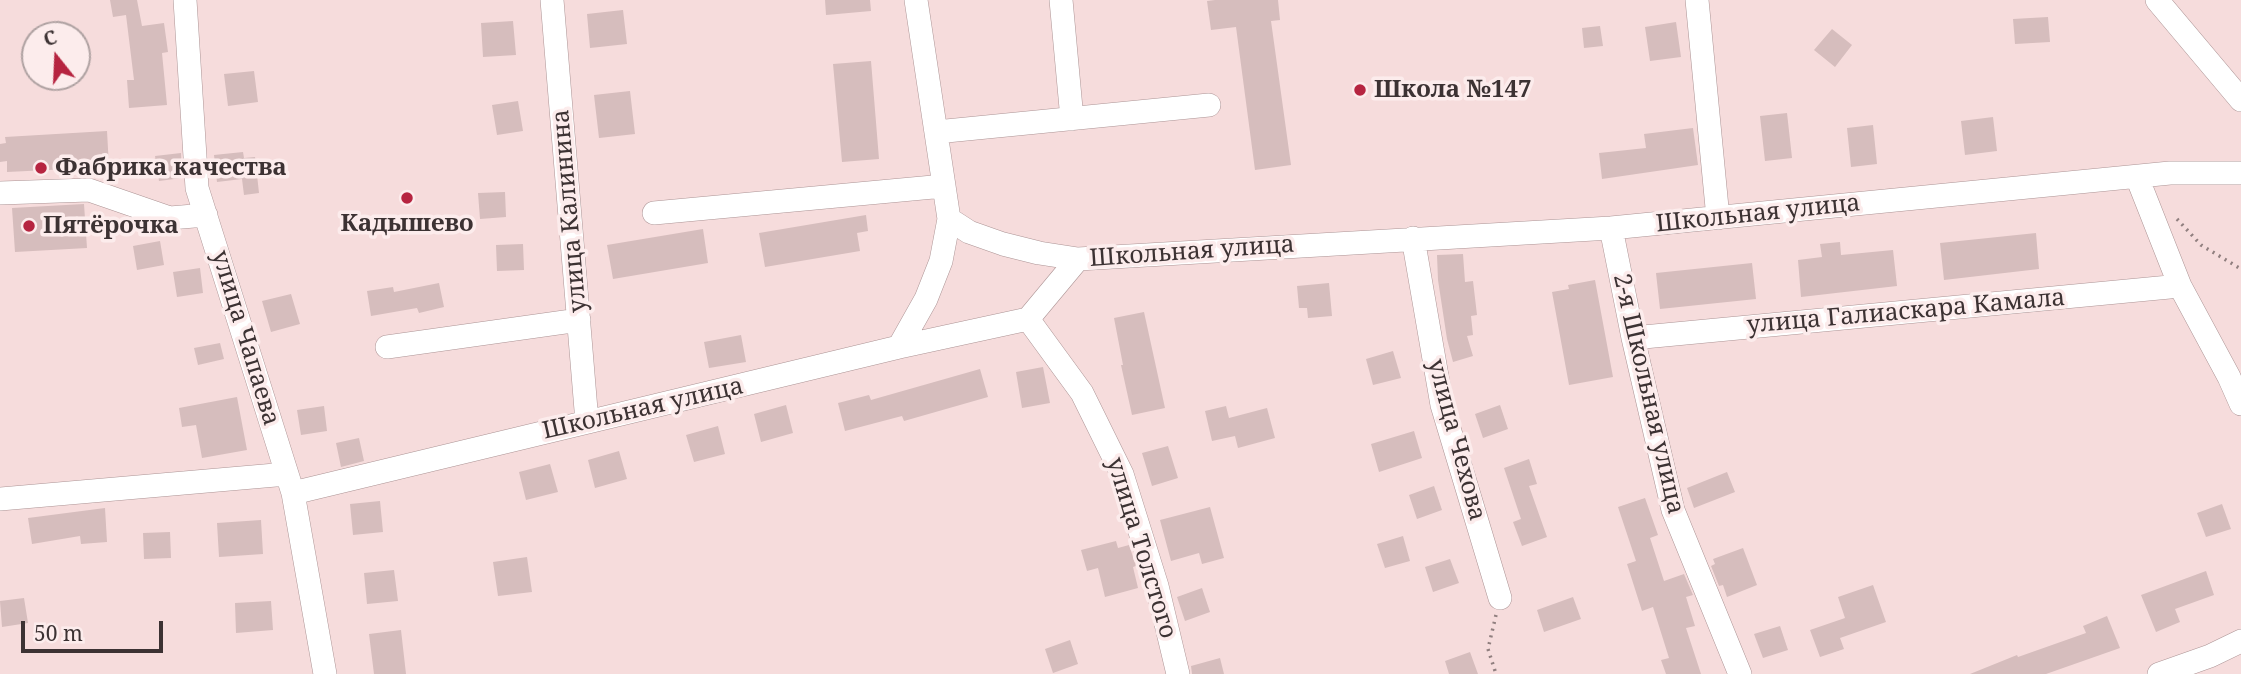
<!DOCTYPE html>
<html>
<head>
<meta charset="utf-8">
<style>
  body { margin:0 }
  #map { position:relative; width:2241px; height:674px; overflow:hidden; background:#f6dcdc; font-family:"Noto Serif",serif }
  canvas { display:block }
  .north { position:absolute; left:21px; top:21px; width:70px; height:70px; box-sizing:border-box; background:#fcecec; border:2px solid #afa2a2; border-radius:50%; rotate:342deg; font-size:19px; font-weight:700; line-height:28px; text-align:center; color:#3c3233 }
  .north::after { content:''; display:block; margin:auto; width:24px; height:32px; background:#b62440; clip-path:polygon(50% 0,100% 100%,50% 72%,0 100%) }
  .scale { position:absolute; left:21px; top:621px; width:142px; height:32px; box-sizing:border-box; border:4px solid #3c3233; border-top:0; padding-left:9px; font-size:21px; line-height:24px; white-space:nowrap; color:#3c3233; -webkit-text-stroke:5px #fcecec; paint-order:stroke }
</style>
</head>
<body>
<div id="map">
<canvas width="2241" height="674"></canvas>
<div class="north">С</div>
<div class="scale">50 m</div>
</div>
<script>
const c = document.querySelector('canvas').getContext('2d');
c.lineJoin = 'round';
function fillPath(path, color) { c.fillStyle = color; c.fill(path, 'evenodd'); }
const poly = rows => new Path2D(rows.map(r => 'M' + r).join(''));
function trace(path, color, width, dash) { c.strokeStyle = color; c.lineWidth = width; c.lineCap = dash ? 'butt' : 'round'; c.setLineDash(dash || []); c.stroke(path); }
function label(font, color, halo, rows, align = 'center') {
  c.font = font + ' "Noto Serif",serif'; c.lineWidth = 7; c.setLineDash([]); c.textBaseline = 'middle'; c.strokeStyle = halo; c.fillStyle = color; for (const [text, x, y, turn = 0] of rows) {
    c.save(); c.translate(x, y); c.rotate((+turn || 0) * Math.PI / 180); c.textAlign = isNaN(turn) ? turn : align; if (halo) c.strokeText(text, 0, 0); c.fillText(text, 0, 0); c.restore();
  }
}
fillPath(poly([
  [110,0,137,0,142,26,164,23,168,52,162,53,167,105,129,108,127,80,134,80,126,15,113,17],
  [825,0,870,0,871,11,826,15],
  [1215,0,1278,0,1280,20,1271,21,1291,165,1255,170,1236,27,1211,30,1207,1],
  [623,10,627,44,590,48,587,14],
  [2048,17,2050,42,2015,44,2013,19],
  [513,21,516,55,483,57,481,23],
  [1676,22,1681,57,1650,61,1645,27],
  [1600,26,1603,46,1584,48,1582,28],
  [1832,29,1852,45,1835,67,1814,50],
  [871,61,879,159,842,162,833,64],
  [254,71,258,102,228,106,224,74],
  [630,91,635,134,599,138,594,95],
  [518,101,523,131,497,135,492,105],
  [1787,113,1792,158,1765,161,1760,116],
  [1993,117,1997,151,1965,155,1961,121],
  [1873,125,1877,164,1851,167,1847,128],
  [1693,128,1698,165,1602,179,1599,153,1646,148,1644,134],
  [107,131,109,167,7,172,7,161,0,162,0,144,6,143,5,137],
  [243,152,244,158,255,157,259,193,244,195,242,179,217,182,214,155],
  [181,153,182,178,159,181,155,156],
  [505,192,506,217,480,219,478,193],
  [84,204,87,248,15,252,12,208],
  [866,215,868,231,857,233,860,251,765,267,759,233],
  [703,229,708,263,613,279,607,245],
  [2036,233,2039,269,1944,280,1940,243],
  [160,241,164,265,137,270,133,246],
  [1840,242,1841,255,1893,250,1897,286,1801,297,1798,260,1822,257,1820,244],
  [523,244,524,270,497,271,496,245],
  [1463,254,1465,282,1473,281,1477,315,1471,316,1473,335,1467,336,1473,356,1453,362,1447,339,1438,280,1437,255],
  [1752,263,1756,299,1660,309,1656,273],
  [200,268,203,293,177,297,173,272],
  [1595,280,1613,377,1569,385,1552,292,1569,289,1568,285],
  [439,283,444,307,419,313,417,308,371,316,367,291,393,287,394,292],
  [1329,283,1332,316,1308,318,1307,308,1299,308,1297,286],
  [291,294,300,324,271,332,262,301],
  [1144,312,1165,408,1132,415,1121,365,1123,365,1114,318],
  [741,335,746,362,709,368,704,342],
  [220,343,224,359,198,365,194,348],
  [1393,351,1401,378,1373,385,1366,359],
  [1043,367,1050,403,1022,408,1016,372],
  [980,369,988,397,904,421,902,416,845,431,838,403,869,395,871,400],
  [237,397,247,450,202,458,196,425,182,427,179,408],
  [786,405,793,433,761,442,754,414],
  [1500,405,1508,429,1483,438,1475,414],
  [324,406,327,431,301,435,297,410],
  [1226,406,1229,418,1267,408,1275,438,1238,448,1235,436,1212,441,1205,411],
  [718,426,725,454,694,462,686,435],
  [1414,431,1422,458,1379,472,1371,444],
  [359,438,364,461,341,467,336,443],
  [1168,446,1178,478,1152,486,1142,453],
  [619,451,627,479,595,488,588,460],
  [1529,459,1537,484,1529,486,1547,537,1522,546,1513,522,1521,519,1504,468],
  [550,464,558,492,526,500,519,472],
  [1727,472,1735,492,1694,508,1687,488],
  [1434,486,1442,510,1417,519,1409,495],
  [1645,498,1658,535,1650,538,1664,581,1684,574,1693,595,1686,597,1695,626,1686,628,1701,674,1666,674,1661,660,1669,658,1653,607,1642,611,1627,564,1636,561,1618,507],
  [380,501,383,532,353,535,350,504],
  [2222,504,2231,529,2206,537,2197,513],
  [1210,507,1224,558,1202,564,1199,553,1171,561,1160,520],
  [105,508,107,542,81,544,80,536,32,544,28,518],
  [261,520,263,554,219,557,217,523],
  [170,532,171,558,144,559,143,533],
  [1403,536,1410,561,1385,568,1377,544],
  [1116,541,1118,548,1129,545,1136,566,1133,567,1138,588,1105,597,1098,568,1087,571,1081,550],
  [1743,548,1757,585,1727,597,1723,585,1719,586,1711,566,1715,564,1713,559],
  [527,557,532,592,498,596,493,562],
  [1450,559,1459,583,1433,592,1425,567],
  [394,570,398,601,367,604,364,573],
  [2206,571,2214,595,2175,609,2180,622,2156,632,2141,595],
  [1873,585,1886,622,1840,638,1844,649,1820,657,1810,630,1845,618,1838,597],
  [1202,588,1210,612,1185,621,1177,597],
  [1573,597,1581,619,1544,632,1537,610],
  [24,598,28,623,2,627,0,601],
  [271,601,273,630,236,633,235,603],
  [2107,616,2120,648,2046,674,1970,674,2017,655,2018,657,2086,633,2083,626],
  [1780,626,1788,650,1763,658,1754,634],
  [401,630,406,674,374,674,369,634],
  [1070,640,1078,664,1053,673,1045,649],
  [1470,652,1478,674,1449,674,1445,661],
  [1220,658,1224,674,1192,674,1191,666]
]), '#d6bdbd');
const minor = poly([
  [185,0,197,188,293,493,325,674],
  [552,0,587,422],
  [1061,0,1072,119],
  [1697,0,1718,218],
  [2157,0,2241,100],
  [936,132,1209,105],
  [2137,177,2180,286,2229,377,2241,404],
  [0,193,89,190,170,218,206,215],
  [654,213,944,186],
  [949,219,969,232,1003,244,1039,253,1078,259],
  [1611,228,1633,338,1673,510,1740,674],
  [1413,238,1442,405,1500,598],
  [1028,319,1082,393,1122,474,1157,586,1178,674],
  [1633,338,2180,286],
  [387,347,579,320],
  [899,347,926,299,941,261,949,219,916,0],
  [293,493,899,347,1028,319,1078,259,1611,228,2170,173,2241,173],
  [0,499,287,474],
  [2159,674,2210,656,2241,641]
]);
trace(minor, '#ac9495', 24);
trace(poly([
  [2177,219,2201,245,2241,269],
  [1496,615,1488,649,1496,674]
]), '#907f7f', 3.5, [2, 5]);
trace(minor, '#fff', 23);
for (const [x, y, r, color] of [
  [1360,90,7,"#b62440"],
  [41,168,7,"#b62440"],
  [407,198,7,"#b62440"],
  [29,226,7,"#b62440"]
]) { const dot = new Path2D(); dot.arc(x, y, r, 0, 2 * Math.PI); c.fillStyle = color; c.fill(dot); trace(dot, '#fcecec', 2.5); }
label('bold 24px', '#3c3233', '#fcecec', [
  ["Школа №147",1374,90],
  ["Фабрика качества",55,168],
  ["Кадышево",407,224,"center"],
  ["Пятёрочка",43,226]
], 'left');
label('24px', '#3c3233', '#fcecec', [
  ["улица Калинина",570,211,-95],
  ["Школьная улица",1758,214,-6],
  ["Школьная улица",1192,252,-4],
  ["улица Галиаскара Камала",1906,312,-5],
  ["улица Чапаева",245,338,73],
  ["2-я Школьная улица",1648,394,77],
  ["Школьная улица",643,409,-13],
  ["улица Чехова",1456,440,75],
  ["улица Толстого",1141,548,73]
]);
</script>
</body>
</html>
